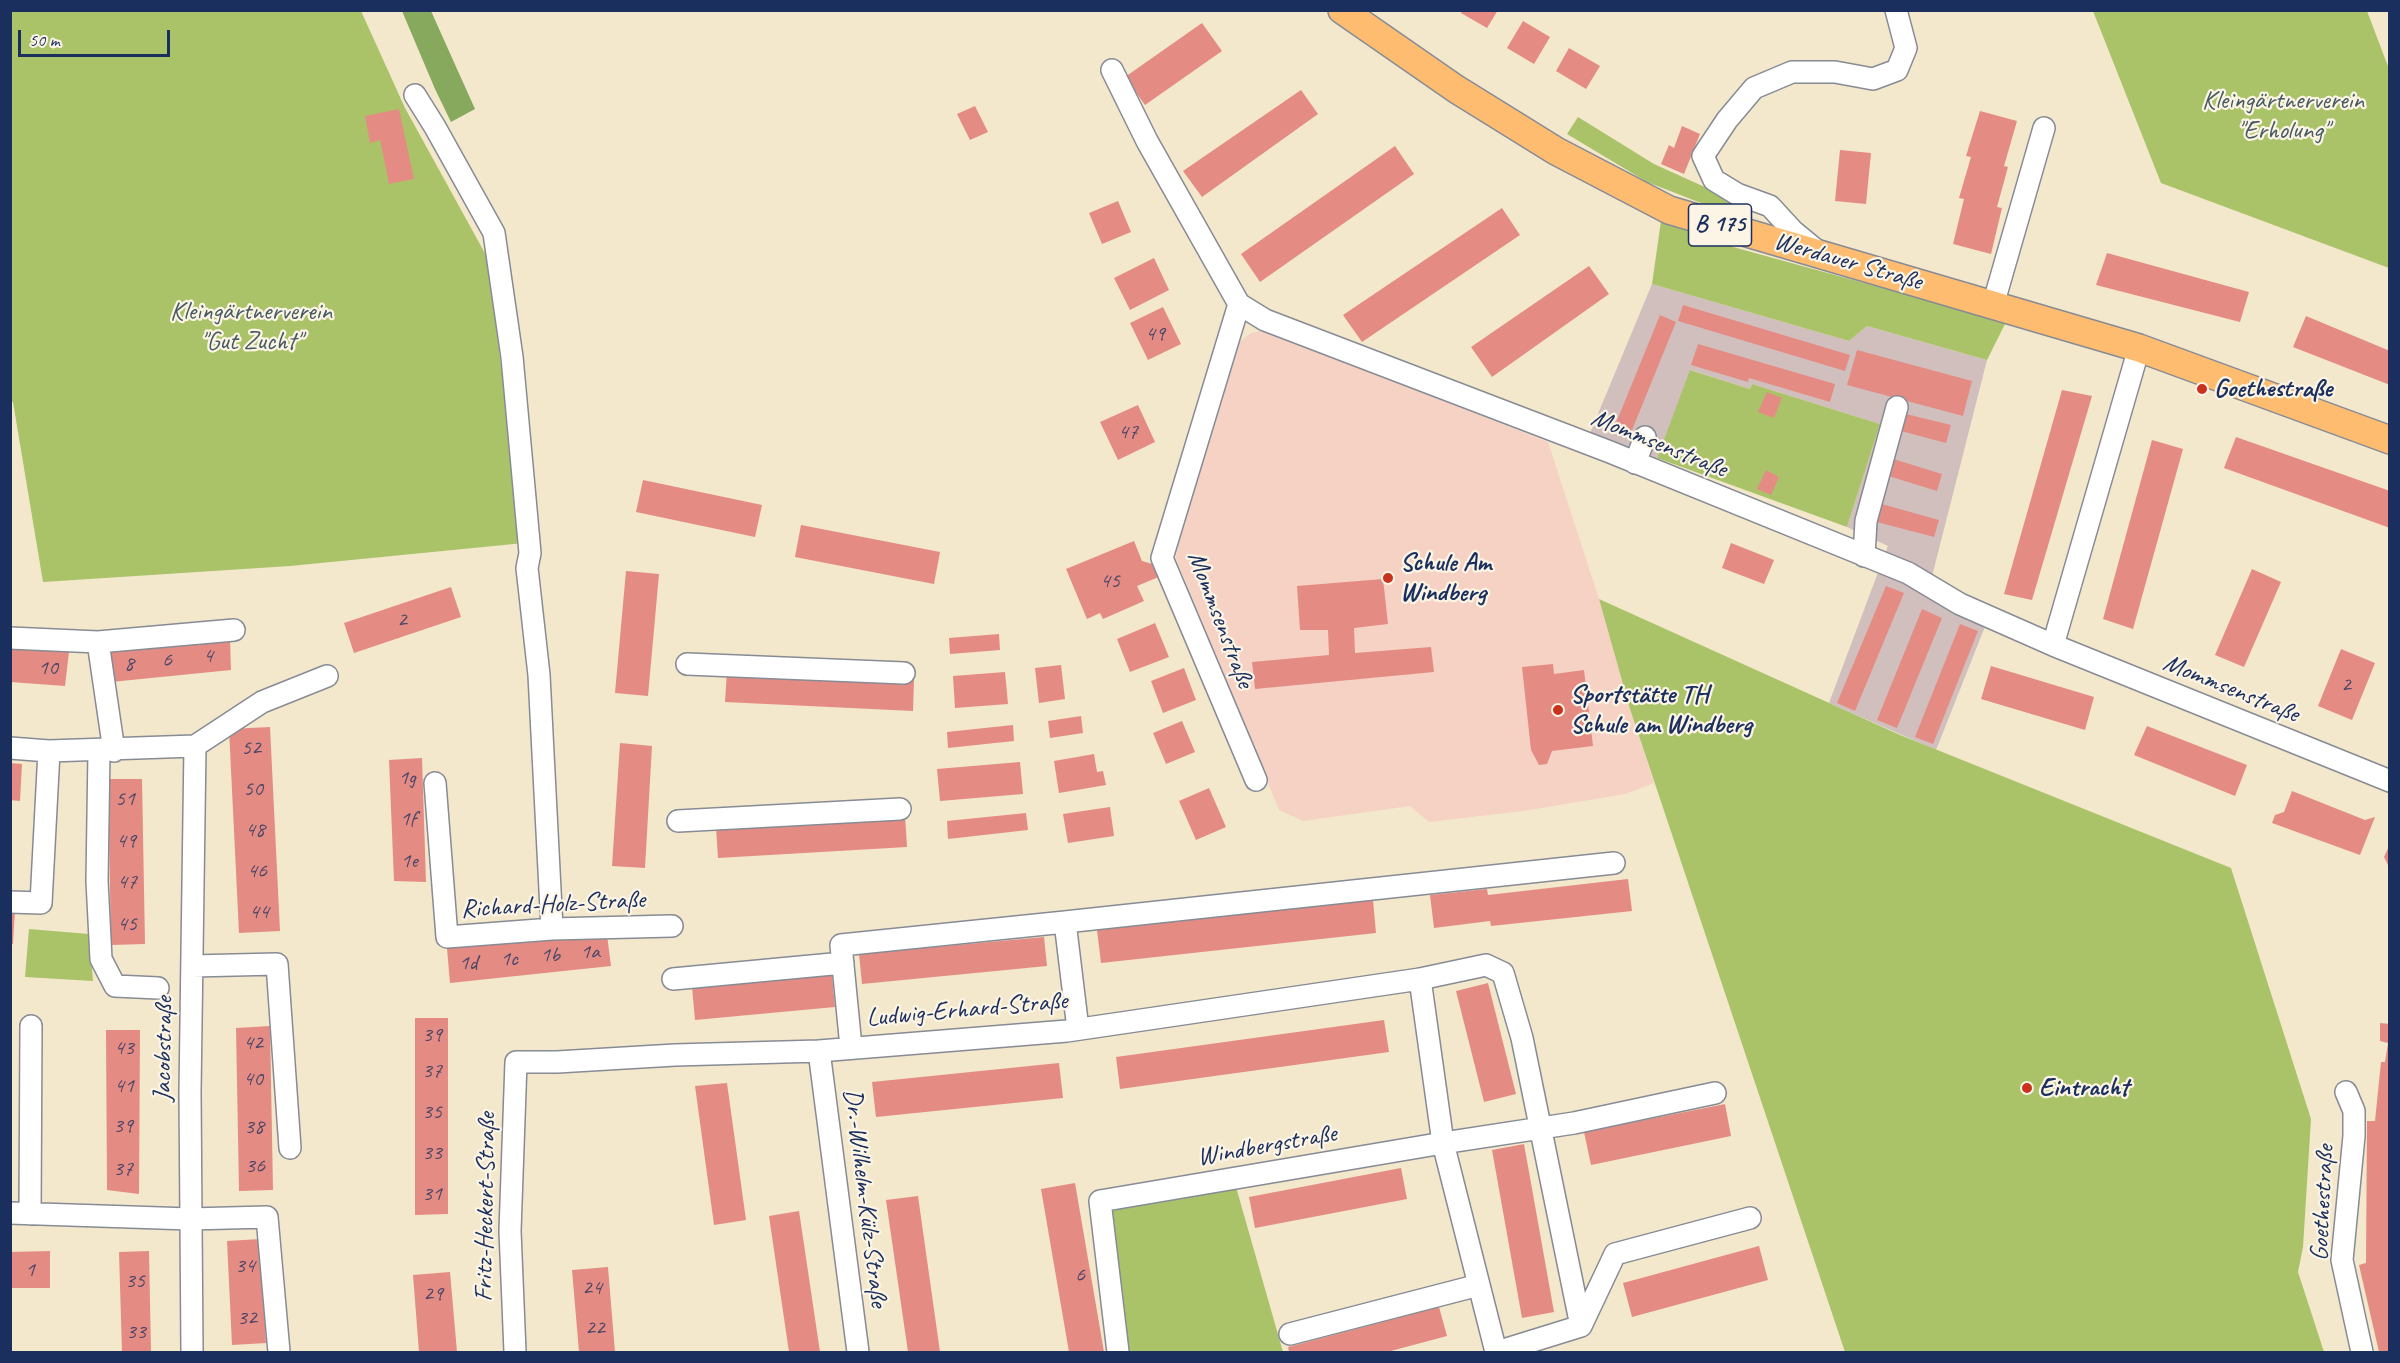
<!DOCTYPE html>
<html>
<head>
<meta charset="utf-8">
<style>
  body { margin:0 }
  #map { position:relative; width:2400px; height:1363px; overflow:hidden; background:#f3e7cc; font-family:Caveat,sans-serif }
  canvas { display:block }
  .frame { position:absolute; inset:0; border:12px solid #1b2f5e; pointer-events:none }
  .scale { position:absolute; left:18px; top:30px; width:152px; height:27px; box-sizing:border-box; border:3px solid #1b2f5e; border-top:0; padding-left:8px; font-size:18px; line-height:21px; white-space:nowrap; color:#1b2f5e; -webkit-text-stroke:4px #fcf5e5; paint-order:stroke }
</style>
</head>
<body>
<div id="map">
<canvas width="2400" height="1363"></canvas>
<div class="frame"></div>
<div class="scale">50 m</div>
</div>
<script>
const c = document.querySelector('canvas').getContext('2d');
c.lineJoin = 'round';
function fillPath(path, color) { c.fillStyle = color; c.fill(path, 'evenodd'); }
const poly = rows => new Path2D(rows.map(r => 'M' + r).join(''));
function trace(path, color, width, dash) { c.strokeStyle = color; c.lineWidth = width; c.lineCap = dash ? 'butt' : 'round'; c.setLineDash(dash || []); c.stroke(path); }
function label(font, color, halo, rows, align = 'center') {
  c.font = font + ' Caveat,sans-serif'; c.lineWidth = 4.5; c.setLineDash([]); c.textBaseline = 'middle'; c.strokeStyle = halo; c.fillStyle = color; for (const [text, x, y, turn = 0] of rows) {
    c.save(); c.translate(x, y); c.rotate((+turn || 0) * Math.PI / 180); c.textAlign = isNaN(turn) ? turn : align; if (halo) c.strokeText(text, 0, 0); c.fillText(text, 0, 0); c.restore();
  }
}
fillPath(poly([
  [1264,330,1548,442,1599,599,1630,709,1654,783,1625,794,1523,811,1429,822,1410,806,1303,821,1279,810,1176,558,1178,541,1238,343,1251,333]
]), '#f6d2c4');
fillPath(poly([
  [1652,284,1849,341,1867,326,1987,360,1927,596,1986,624,1936,750,1829,703,1888,546,1847,527,1880,424,1752,384,1750,389,1691,370,1657,458,1590,433]
]), '#d1bfbe');
fillPath(poly([
  [11,11,361,11,405,108,487,257,524,543,290,566,43,582,13,402,11,401],
  [2093,11,2367,11,2389,69,2389,268,2161,183],
  [1578,117,1654,164,1729,198,1736,209,1737,217,1647,182,1567,134],
  [1661,221,1733,247,2006,322,1987,360,1867,326,1849,341,1652,284],
  [1690,370,1750,389,1752,384,1880,424,1847,527,1657,458],
  [1599,599,1900,735,2231,868,2311,1119,2303,1247,2298,1272,2324,1352,1845,1352,1630,709],
  [29,929,89,934,93,981,25,977],
  [1236,1187,1283,1352,1129,1352,1105,1209]
]), '#aac369');
fillPath(poly([
  [402,11,431,11,475,109,451,122,435,89]
]), '#87a95d');
fillPath(poly([
  [1462,10,1498,10,1487,28,1461,13],
  [1523,21,1550,37,1534,64,1507,48],
  [1202,23,1222,51,1145,105,1125,77],
  [1569,48,1600,66,1586,89,1556,71],
  [1301,90,1318,114,1202,197,1183,171],
  [975,106,988,132,970,140,957,114],
  [399,109,414,179,389,184,380,140,370,143,365,116],
  [1980,111,2017,121,2004,166,2008,167,1997,207,2002,208,1991,254,1953,244,1964,199,1959,198,1971,157,1966,156],
  [1682,126,1700,134,1684,174,1661,164,1669,145,1674,148],
  [1395,146,1414,174,1260,282,1241,254],
  [1840,150,1871,153,1866,204,1835,201],
  [1118,201,1131,232,1102,244,1089,213],
  [1502,208,1520,235,1362,342,1343,315],
  [2107,253,2249,292,2240,322,2096,285],
  [1154,258,1169,290,1130,310,1114,278],
  [1589,266,1609,294,1492,377,1471,347],
  [1683,305,1850,355,1845,371,1678,321],
  [1163,307,1181,344,1148,360,1130,323],
  [1660,315,1676,322,1630,435,1614,428],
  [2306,316,2390,351,2390,385,2293,347],
  [1698,344,1835,384,1830,402,1749,378,1748,382,1691,365],
  [1857,350,1972,381,1963,416,1847,385],
  [2062,390,2092,396,2032,600,2004,594],
  [1767,392,1782,398,1774,418,1758,412],
  [1138,405,1155,442,1118,460,1100,422],
  [1902,413,1951,425,1946,443,1897,430],
  [2236,437,2390,491,2390,528,2224,468],
  [2152,440,2183,449,2133,629,2103,619],
  [1890,458,1942,474,1937,491,1885,475],
  [1766,470,1779,477,1771,495,1757,489],
  [643,480,762,505,755,537,636,512],
  [1878,503,1939,520,1934,537,1873,521],
  [801,525,940,552,934,584,795,557],
  [1134,541,1142,561,1156,565,1161,576,1137,586,1144,601,1103,619,1100,613,1087,619,1066,569],
  [1731,543,1774,560,1764,584,1722,568],
  [2252,569,2281,582,2244,667,2215,655],
  [626,571,659,574,648,696,615,693],
  [1383,579,1388,624,1354,628,1355,653,1431,647,1434,672,1255,689,1252,662,1329,655,1328,630,1300,630,1297,586],
  [1886,586,1904,593,1855,711,1837,703],
  [451,587,461,617,354,653,344,623],
  [1922,609,1942,618,1897,728,1877,720],
  [1155,623,1169,657,1130,672,1117,639],
  [1960,624,1978,631,1933,744,1915,737],
  [999,634,1000,650,950,654,949,638],
  [230,639,231,670,111,682,108,651],
  [10,646,30,646,69,652,65,686,10,682],
  [2341,649,2375,663,2352,720,2318,706],
  [1553,664,1554,674,1584,670,1593,746,1552,751,1547,764,1539,765,1531,750,1522,667],
  [1061,665,1065,699,1039,703,1035,668],
  [1991,666,2094,697,2085,730,1981,699],
  [1184,668,1196,700,1163,713,1151,681],
  [727,671,914,680,913,711,725,702],
  [1005,672,1008,704,955,708,953,676],
  [1081,716,1083,733,1050,738,1048,721],
  [1182,721,1195,752,1166,764,1153,733],
  [1013,725,1014,741,948,748,947,732],
  [2147,726,2247,765,2235,796,2134,755],
  [270,727,280,931,239,933,229,729],
  [620,743,652,746,645,868,612,866],
  [1094,754,1097,772,1103,771,1106,785,1059,793,1054,761],
  [422,758,426,882,394,881,389,760],
  [1020,762,1023,794,940,801,937,769],
  [10,763,22,764,20,801,10,800],
  [108,779,142,779,145,944,111,945],
  [1209,788,1226,827,1196,840,1179,801],
  [2292,791,2365,820,2375,817,2360,855,2272,823,2275,815,2284,812],
  [1110,807,1114,836,1068,843,1063,814],
  [1026,813,1028,830,948,839,947,821],
  [905,815,907,847,718,858,716,827],
  [2390,844,2390,869,2384,857],
  [1628,879,1632,911,1491,926,1490,921,1434,928,1430,895,1487,889,1488,895],
  [1373,900,1376,933,1101,963,1097,930],
  [10,910,15,910,13,944,10,945],
  [607,935,611,966,450,983,447,948],
  [1044,937,1047,966,862,984,859,954],
  [832,975,835,1007,695,1020,692,987],
  [1488,983,1516,1094,1484,1102,1456,991],
  [415,1018,448,1018,448,1214,415,1215],
  [1384,1020,1389,1052,1120,1089,1116,1057],
  [2380,1023,2390,1024,2390,1352,2379,1352,2359,1265,2366,1263,2367,1121,2375,1121,2381,1062,2385,1062,2388,1043,2380,1041],
  [270,1026,273,1190,239,1191,236,1028],
  [106,1030,140,1030,139,1194,107,1190],
  [1059,1063,1063,1098,876,1117,872,1082],
  [727,1083,746,1220,714,1225,695,1086],
  [1725,1104,1731,1136,1591,1165,1584,1132],
  [1524,1144,1554,1312,1522,1318,1492,1150],
  [1401,1168,1407,1199,1255,1228,1249,1197],
  [1075,1183,1104,1352,1069,1352,1041,1189],
  [918,1196,940,1352,908,1352,886,1200],
  [799,1211,820,1352,789,1352,769,1216],
  [260,1239,266,1343,232,1345,227,1241],
  [1759,1246,1768,1280,1632,1317,1623,1283],
  [50,1251,50,1288,10,1288,10,1252],
  [149,1251,151,1352,122,1352,119,1252],
  [608,1267,615,1352,579,1352,572,1270],
  [450,1272,457,1352,419,1352,413,1275],
  [1439,1307,1447,1336,1387,1352,1289,1352,1288,1347]
]), '#e48c84');
const minor = poly([
  [1112,70,1147,141,1239,304,1265,320,1610,452,1908,573,1960,604,2053,645,2390,781],
  [415,95,435,127,494,233,512,357,530,553,527,568,539,675,552,929],
  [1816,250,1793,231,1770,206,1737,194,1714,180,1703,156,1727,120,1754,88,1792,72,1835,72,1873,79,1897,70,1906,48,1896,10],
  [1239,304,1162,558,1256,780],
  [1993,305,2044,128],
  [1635,463,1645,437],
  [1864,556,1866,521,1897,407],
  [10,638,98,642,114,751],
  [98,642,234,630],
  [2053,645,2139,348],
  [687,664,904,673],
  [10,748,49,751,195,746,262,702,327,676],
  [99,751,97,881,101,959,115,986,158,988],
  [435,783,447,937,552,929,672,926],
  [678,821,900,809],
  [10,902,41,903,49,751],
  [192,966,277,964,290,1148],
  [673,979,843,963],
  [1420,979,1443,1143,1496,1352],
  [1078,1029,1065,922,1614,863],
  [851,1047,841,945,1065,922],
  [819,1051,858,1352],
  [2346,1092,2354,1111,2354,1136,2342,1260,2362,1352],
  [10,1213,190,1219,267,1217,279,1352],
  [30,1214,31,1026],
  [1290,1334,1479,1285],
  [192,1352,190,1092,195,746],
  [515,1352,510,1231,516,1062,557,1062,675,1055,819,1051,1067,1031,1420,979,1486,965,1503,973,1522,1038,1581,1326],
  [1118,1352,1100,1201,1443,1143,1574,1123,1715,1093],
  [1497,1352,1581,1326,1615,1254,1750,1218]
]);
const major = poly([
  [1342,10,1456,89,1556,151,1669,210,2139,348,2390,440]
]);
trace(minor, '#878b95', 24);
trace(major, '#878b95', 30);
trace(minor, '#fff', 21);
trace(major, '#febc70', 27);
for (const [x, y, r, color] of [
  [2202,389,6,"#c8321e"],
  [1388,578,6,"#c8321e"],
  [1558,710,6,"#c8321e"],
  [2027,1088,6,"#c8321e"]
]) { const dot = new Path2D(); dot.arc(x, y, r, 0, 2 * Math.PI); c.fillStyle = color; c.fill(dot); trace(dot, '#fcf5e5', 2); }
label('22px', '#4d4668', null, [
  ["49",1155,334],
  ["47",1128,432],
  ["45",1110,581],
  ["2",402,620],
  ["4",208,656],
  ["6",167,660],
  ["8",129,664],
  ["10",48,668],
  ["2",2346,685],
  ["52",251,748],
  ["1g",407,778],
  ["50",253,789],
  ["51",125,799],
  ["1f",408,819],
  ["48",255,830],
  ["49",126,841],
  ["1e",409,861],
  ["46",257,871],
  ["47",127,882],
  ["44",259,912],
  ["45",127,924],
  ["1a",590,952],
  ["1b",550,955],
  ["1c",509,959],
  ["1d",468,963],
  ["39",432,1035],
  ["42",253,1043],
  ["43",124,1048],
  ["37",432,1071],
  ["40",253,1079],
  ["41",124,1086],
  ["35",432,1112],
  ["39",123,1126],
  ["38",254,1127],
  ["33",432,1153],
  ["36",255,1166],
  ["37",123,1169],
  ["31",432,1194],
  ["34",245,1266],
  ["1",30,1270],
  ["6",1080,1275],
  ["35",135,1281],
  ["24",592,1288],
  ["29",433,1294],
  ["32",247,1318],
  ["22",595,1328],
  ["33",136,1332]
]);
for (const [x, y, w] of [
  [1720,225,63]
]) { const box = new Path2D(); box.roundRect(x - w / 2, y - 21, w, 42, 4.5); c.fillStyle = '#fcf5e5'; c.fill(box); trace(box, '#1b2f5e', 1.5); }
label('bold 24px', '#1b2f5e', null, [
  ["B 175",1720,225]
]);
label('26px', '#465b61', '#fcf5e5', [
  ["Kleingärtnerverein",2283,101],
  ["\"Erholung\"",2283,131],
  ["Kleingärtnerverein",251,312],
  ["\"Gut Zucht\"",251,342]
]);
label('26px', '#1b2f5e', '#fcf5e5', [
  ["Werdauer Straße",1848,262,16],
  ["Mommsenstraße",1659,444,22],
  ["Mommsenstraße",1220,620,69],
  ["Mommsenstraße",2231,689,22],
  ["Richard-Holz-Straße",553,905,-3],
  ["Ludwig-Erhard-Straße",967,1010,-5],
  ["Jacobstraße",164,1049,-89],
  ["Windbergstraße",1267,1146,-10],
  ["Dr.-Wilhelm-Külz-Straße",865,1198,83],
  ["Goethestraße",2323,1203,-87],
  ["Fritz-Heckert-Straße",486,1207,-89]
]);
label('bold 26px', '#1b2f5e', '#fcf5e5', [
  ["Goethestraße",2214,389],
  ["Schule Am",1400,563],
  ["Windberg",1400,593],
  ["Sportstätte TH",1570,695],
  ["Schule am Windberg",1570,725],
  ["Eintracht",2039,1088]
], 'left');
</script>
</body>
</html>
